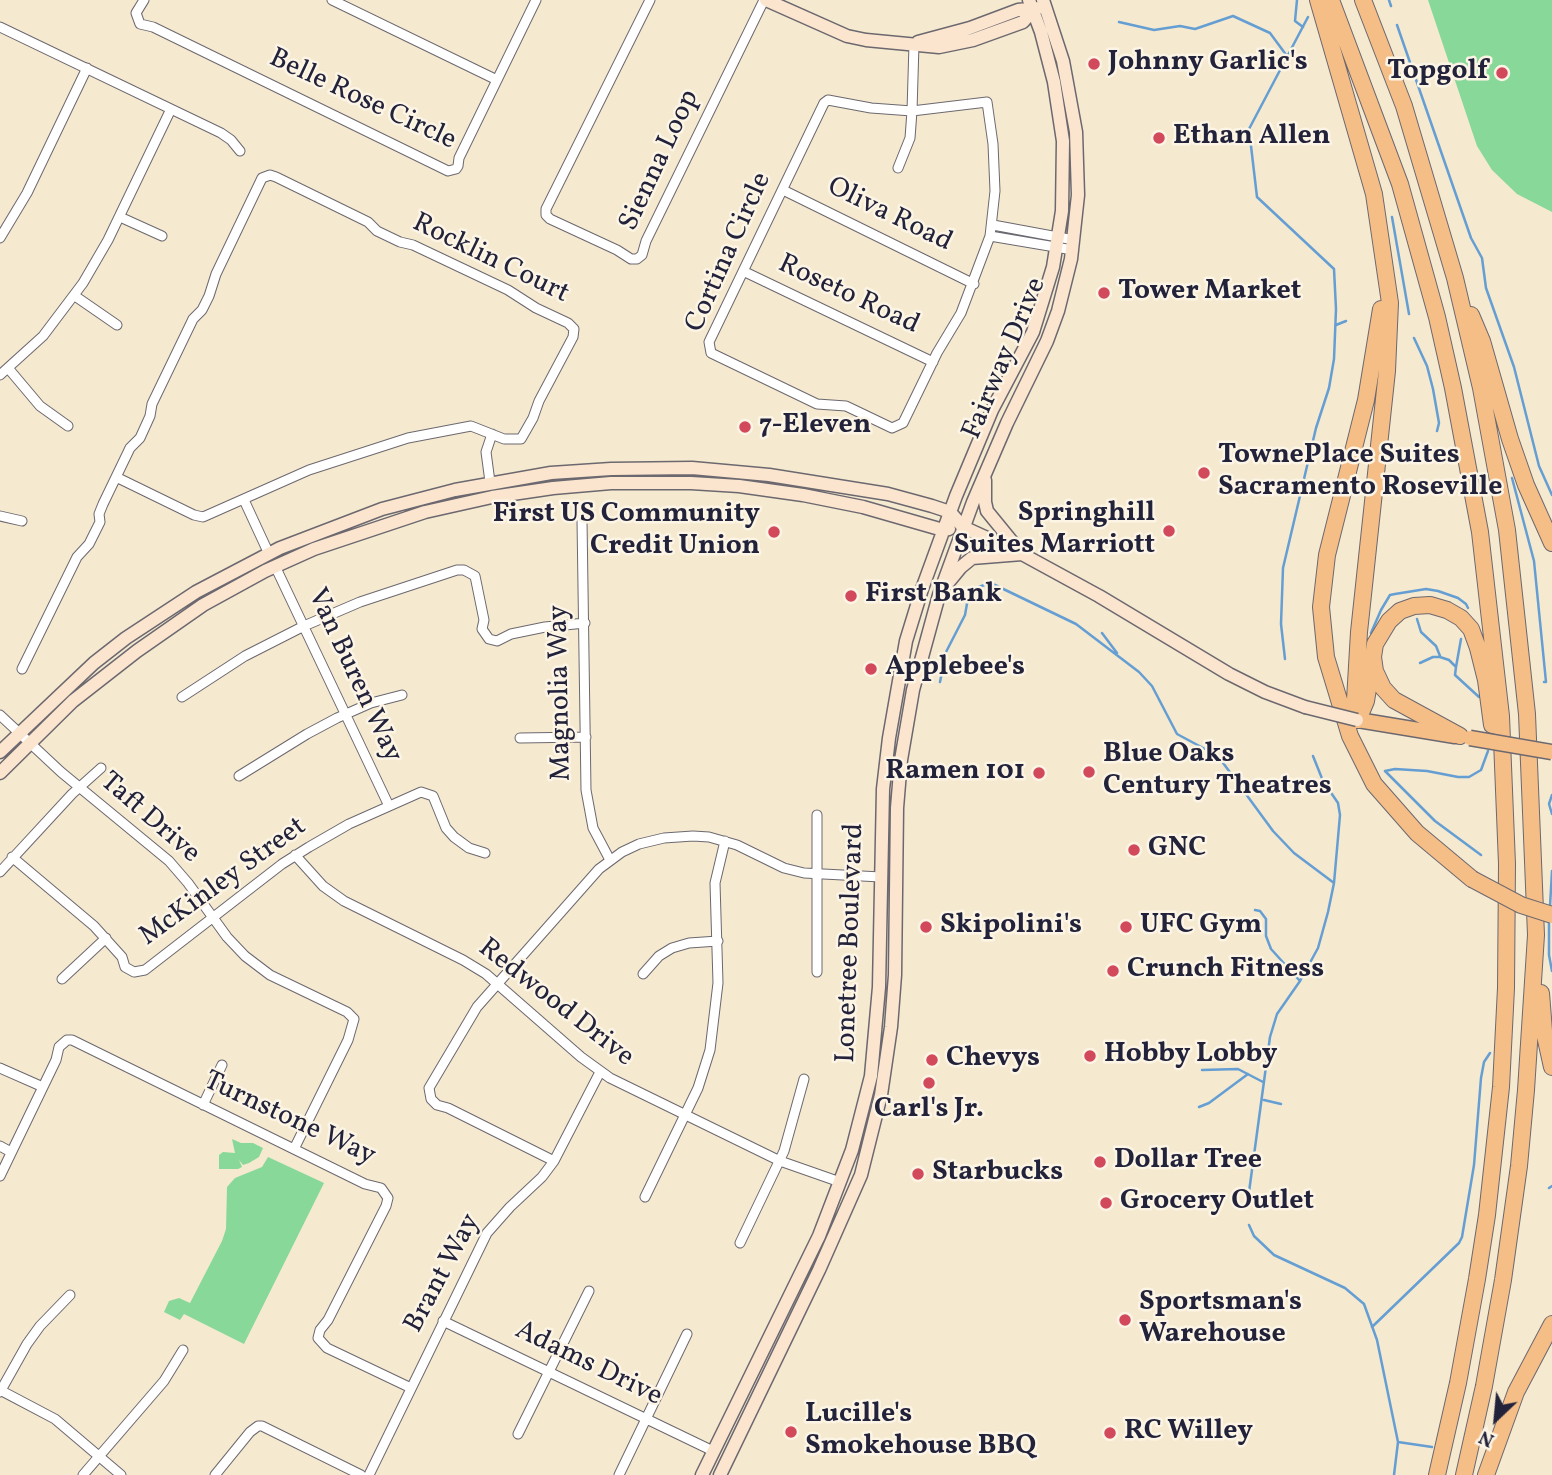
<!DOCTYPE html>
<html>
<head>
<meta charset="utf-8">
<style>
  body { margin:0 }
  #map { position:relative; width:1552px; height:1475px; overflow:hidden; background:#f5e9d0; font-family:Vollkorn,serif }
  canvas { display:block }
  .north { position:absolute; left:1461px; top:1384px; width:70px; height:70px; -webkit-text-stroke:5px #fcf5e5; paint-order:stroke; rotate:206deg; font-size:19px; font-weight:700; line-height:28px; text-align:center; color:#22223b }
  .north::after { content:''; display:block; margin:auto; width:24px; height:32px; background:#22223b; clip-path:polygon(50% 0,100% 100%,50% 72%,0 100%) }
</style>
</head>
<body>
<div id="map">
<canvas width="1552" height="1475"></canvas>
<div class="north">N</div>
</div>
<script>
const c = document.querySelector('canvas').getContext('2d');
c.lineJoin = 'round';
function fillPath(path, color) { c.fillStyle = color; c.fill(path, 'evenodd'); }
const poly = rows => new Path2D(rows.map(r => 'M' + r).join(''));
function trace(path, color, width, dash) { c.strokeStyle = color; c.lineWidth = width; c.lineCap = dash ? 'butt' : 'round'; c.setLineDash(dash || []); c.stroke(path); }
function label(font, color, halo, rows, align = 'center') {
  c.font = font + ' Vollkorn,serif'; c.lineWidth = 5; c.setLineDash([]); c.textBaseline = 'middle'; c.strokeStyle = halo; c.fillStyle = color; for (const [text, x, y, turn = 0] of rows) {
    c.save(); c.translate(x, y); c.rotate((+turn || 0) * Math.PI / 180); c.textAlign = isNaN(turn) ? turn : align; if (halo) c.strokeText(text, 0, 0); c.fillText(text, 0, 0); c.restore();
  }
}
fillPath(poly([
  [1428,0,1552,0,1552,212,1517,194,1492,170,1477,146],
  [232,1139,241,1143,253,1143,263,1148,259,1157,249,1163,243,1165,239,1160,242,1167,238,1169,219,1169,219,1155,223,1152,235,1153],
  [268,1157,324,1183,244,1344,184,1314,180,1320,164,1312,169,1301,179,1298,190,1303,222,1241,226,1229,227,1187,235,1178,262,1167]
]), '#87d899');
trace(poly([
  [1297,0,1295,21,1303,27],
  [1389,0,1391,6],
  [1119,22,1154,30,1180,26,1195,29,1233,16,1270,33,1287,56],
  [1397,25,1471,238,1482,258,1486,288,1514,367,1539,466,1552,495],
  [1392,217,1409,314],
  [1336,325,1346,321],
  [1414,338,1427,366,1433,389,1439,423,1437,431],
  [1512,478,1534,561,1546,682,1544,682],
  [1417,619,1421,632,1436,646,1440,656],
  [1102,633,1117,653],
  [1371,633,1381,610,1390,595,1395,594,1426,589,1438,591,1458,598,1466,604,1468,608],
  [1285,659,1281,624,1283,568,1316,428,1329,388,1334,359,1336,309,1334,269,1257,197,1249,129,1308,17],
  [1420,663,1433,657,1440,657,1449,660,1456,667,1455,675,1479,697],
  [1456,667,1461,639],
  [940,682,946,652,965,615,968,598,973,589,990,583,995,585,1076,624,1139,672,1152,686,1177,734,1218,756,1273,831,1294,853,1334,883],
  [1552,795,1549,804,1552,814],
  [1481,855,1435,821,1385,771,1395,769,1427,771,1458,777,1469,777,1481,770,1488,751],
  [1550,906,1552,871],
  [1255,910,1260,911,1266,919,1266,936,1271,949,1300,981],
  [1549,920,1549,955,1552,971],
  [1202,1070,1238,1069,1263,1082],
  [1264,1100,1281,1104],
  [1199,1107,1209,1103,1248,1074],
  [1549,1188,1552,1186],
  [1249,1192,1270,1037,1277,1014,1300,981,1318,948,1328,912,1334,883,1340,815,1338,803,1323,781,1313,756],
  [1249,1225,1254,1236,1274,1255,1345,1288,1364,1304,1377,1340,1398,1442,1394,1475],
  [1372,1327,1459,1243,1462,1237,1474,1165,1481,1078,1484,1062,1490,1053],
  [1398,1442,1432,1447]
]), '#649ed3', 2.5);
const street = poly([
  [144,0,136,13,140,24,153,27,448,171,456,169,458,166,459,158,536,0],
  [332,0,497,80],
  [650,0,546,209,546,215,550,219,617,250,631,259,637,259,642,255,646,241,764,0],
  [0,27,221,133,231,140,240,151],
  [898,168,910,138,912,111,987,102,993,144,995,191,990,236,961,313,937,353,903,423,892,428,846,406,817,404,711,353,709,342,824,103,828,100,871,108,912,111,914,44],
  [783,190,974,284],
  [120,217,162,236],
  [993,225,1074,240],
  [990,236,1073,250],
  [0,238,27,193,87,68],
  [743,271,933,362],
  [75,296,117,325],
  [8,368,40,406,68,426],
  [0,375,43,336,83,283,108,240,171,109],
  [490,482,486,452,492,434],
  [244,500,269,554],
  [0,516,22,521],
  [582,520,586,790,593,828,610,860],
  [275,566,389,806],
  [22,669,77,557,89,544,100,522,99,514,103,504,130,448,140,438,150,416,152,404,193,319,202,310,209,296,216,274,262,178,270,175,276,177,368,222,377,231,400,242,413,245,508,290,536,308,568,323,574,329,573,337,539,401,533,418,521,439,504,439,471,426,408,438,309,470,203,517,194,515,116,477],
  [182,697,245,656,304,626,360,602,457,570,464,570,475,576,484,620,482,629,489,639,497,641,511,634,545,627,585,623],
  [0,715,61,772,169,861,188,883,227,937,245,956,270,975,347,1012,354,1019,348,1040,294,1149],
  [520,738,586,737],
  [239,776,307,734,337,718,371,703,402,695],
  [295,855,323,886,344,901,463,960,486,974,581,1057,610,1078,780,1161,840,1182],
  [12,857,94,926,122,957,125,967,134,972,145,970,282,864,309,847,349,824,421,792,433,796,446,828,454,837,469,848,485,853],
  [0,872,72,794,101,768],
  [817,972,817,815],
  [643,974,659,956,672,948,689,943,718,941],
  [62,979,106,938],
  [0,1068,43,1087],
  [203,1105,222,1065],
  [0,1146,11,1152],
  [554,1161,448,1108,437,1105,431,1099,429,1088,477,1007,599,869,622,852,639,844,664,838,693,836,709,837,737,845,784,868,804,873,881,877],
  [0,1176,56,1060,59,1047,67,1040,72,1040,365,1184,381,1188,388,1198,386,1206,328,1320,320,1330,318,1338,327,1348,411,1388],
  [645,1197,698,1088,710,1050,718,983,715,883,725,841],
  [740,1243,784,1151,804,1079],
  [443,1321,713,1451],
  [0,1390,55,1419,121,1475],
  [0,1392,27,1344,40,1326,70,1295],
  [518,1434,589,1291],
  [83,1475,164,1381,183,1350],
  [215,1475,250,1432,258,1426,262,1426,361,1475],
  [369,1475,487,1233,510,1207,542,1177,554,1161,600,1072],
  [619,1475,687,1334]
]);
const secondary = poly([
  [766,0,847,36,866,40,939,47,973,40,1023,22,1033,10],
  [918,42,970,28,1018,10,1038,8],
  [985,480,985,502,987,511,1018,549],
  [947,584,961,567,972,558,1022,554],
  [0,752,94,663,126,638,196,592,280,548,382,509,455,490,551,473,611,469,692,468,769,475,888,494,932,506,950,512,963,527,1022,554,1099,596,1229,674,1265,692,1305,707],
  [0,773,73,701,137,651,203,605,265,571,314,549,425,512,492,497,553,488,611,483,691,483,739,486,803,495,863,507,943,530,949,529],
  [702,1475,819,1236,852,1150,871,1076,879,987,883,789,889,738,906,641,922,589,956,496,992,410,1033,332,1053,267,1062,211,1063,141,1054,82,1041,32,1029,0],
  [720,1475,819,1270,861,1175,881,1095,891,1027,895,975,897,808,901,760,913,690,939,595,973,502,1007,423,1047,341,1058,311,1071,259,1078,195,1076,132,1063,61,1043,0]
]);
const primary = poly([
  [1358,720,1455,736]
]);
const highway = poly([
  [1318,0,1374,194,1390,303,1387,371,1359,632,1355,700,1358,720],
  [1331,0,1400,184,1437,317,1453,388,1480,532,1501,716,1507,864,1506,988,1501,1087,1487,1215,1477,1279,1458,1383,1437,1475],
  [1363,0,1404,106,1455,278,1481,388,1507,530,1527,714,1536,935,1526,1090,1519,1166,1503,1280,1484,1386,1464,1475],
  [1381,309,1366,400,1327,555,1321,607,1326,657,1350,736,1374,784,1417,833,1472,879],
  [1471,315,1482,341,1510,439,1526,485,1552,543],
  [1358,720,1366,701,1372,665],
  [1460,736,1394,700,1383,688,1375,671,1373,657,1375,644,1389,621,1400,611,1414,606,1430,605,1447,610,1461,618,1471,629,1478,648,1486,680,1492,725],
  [1541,993,1544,1031,1552,1067],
  [1486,1475,1516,1392,1552,1324]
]);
trace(street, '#6c686f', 11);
trace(secondary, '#6c686f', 15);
trace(primary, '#6c686f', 17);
trace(highway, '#6c686f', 18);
trace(street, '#fff', 9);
trace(secondary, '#fbe5cf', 12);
trace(primary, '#f6be87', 14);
trace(highway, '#f6be87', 16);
const secondaryBridge = poly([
  [1305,707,1357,720]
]);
const primaryBridge = poly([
  [1470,738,1552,752]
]);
const highwayBridge = poly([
  [1472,879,1521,905,1552,915]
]);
trace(secondaryBridge, '#6c686f', 15, []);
trace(primaryBridge, '#6c686f', 17, []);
trace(highwayBridge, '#6c686f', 18, []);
trace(secondaryBridge, '#fbe5cf', 12);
trace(primaryBridge, '#f6be87', 14);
trace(highwayBridge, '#f6be87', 16);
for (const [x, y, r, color] of [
  [1094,64,7,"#d1495b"],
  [1502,73,7,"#d1495b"],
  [1159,138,7,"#d1495b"],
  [1104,293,7,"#d1495b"],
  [745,427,7,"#d1495b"],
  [1204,473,7,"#d1495b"],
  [1169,531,7,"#d1495b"],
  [774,532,7,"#d1495b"],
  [851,596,7,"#d1495b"],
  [871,669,7,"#d1495b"],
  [1089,772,7,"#d1495b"],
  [1039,773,7,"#d1495b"],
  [1134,850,7,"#d1495b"],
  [926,927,7,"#d1495b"],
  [1126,927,7,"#d1495b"],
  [1113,971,7,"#d1495b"],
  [1090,1056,7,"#d1495b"],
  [932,1060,7,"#d1495b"],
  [929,1083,7,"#d1495b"],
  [1100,1162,7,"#d1495b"],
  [918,1174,7,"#d1495b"],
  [1106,1203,7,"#d1495b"],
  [1125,1320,7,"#d1495b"],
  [791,1432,7,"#d1495b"],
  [1110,1433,7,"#d1495b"]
]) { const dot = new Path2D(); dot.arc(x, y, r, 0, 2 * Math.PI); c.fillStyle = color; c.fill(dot); trace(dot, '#fcf5e5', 2.5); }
label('bold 28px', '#22223b', '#fcf5e5', [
  ["Johnny Garlic's",1108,64],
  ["Topgolf",1488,73,"right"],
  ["Ethan Allen",1173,138],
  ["Tower Market",1118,293],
  ["7-Eleven",759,427],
  ["TownePlace Suites",1218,457],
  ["Sacramento Roseville",1218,489],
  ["Springhill",1155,515,"right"],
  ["Suites Marriott",1155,547,"right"],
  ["First US Community",760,516,"right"],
  ["Credit Union",760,548,"right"],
  ["First Bank",865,596],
  ["Applebee's",885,669],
  ["Blue Oaks",1103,756],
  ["Century Theatres",1103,788],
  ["Ramen 101",1025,773,"right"],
  ["GNC",1148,850],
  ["Skipolini's",940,927],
  ["UFC Gym",1140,927],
  ["Crunch Fitness",1127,971],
  ["Hobby Lobby",1104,1056],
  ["Chevys",946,1060],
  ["Carl's Jr.",929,1111,"center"],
  ["Dollar Tree",1114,1162],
  ["Starbucks",932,1174],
  ["Grocery Outlet",1120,1203],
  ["Sportsman's",1139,1304],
  ["Warehouse",1139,1336],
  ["Lucille's",805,1416],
  ["Smokehouse BBQ",805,1448],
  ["RC Willey",1124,1433]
], 'left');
label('28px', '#22223b', '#fcf5e5', [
  ["Belle Rose Circle",362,101,25],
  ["Sienna Loop",661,161,-65],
  ["Oliva Road",889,216,26],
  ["Cortina Circle",730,253,-66],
  ["Rocklin Court",490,260,26],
  ["Roseto Road",848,296,25],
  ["Fairway Drive",1006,359,-67],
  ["Van Buren Way",353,676,65],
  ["Magnolia Way",562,693,-91],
  ["Taft Drive",149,819,41],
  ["McKinley Street",224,883,-36],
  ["Lonetree Boulevard",852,943,-88],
  ["Redwood Drive",555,1004,38],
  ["Turnstone Way",289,1120,25],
  ["Brant Way",444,1274,-62],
  ["Adams Drive",588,1365,26]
]);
</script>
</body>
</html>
